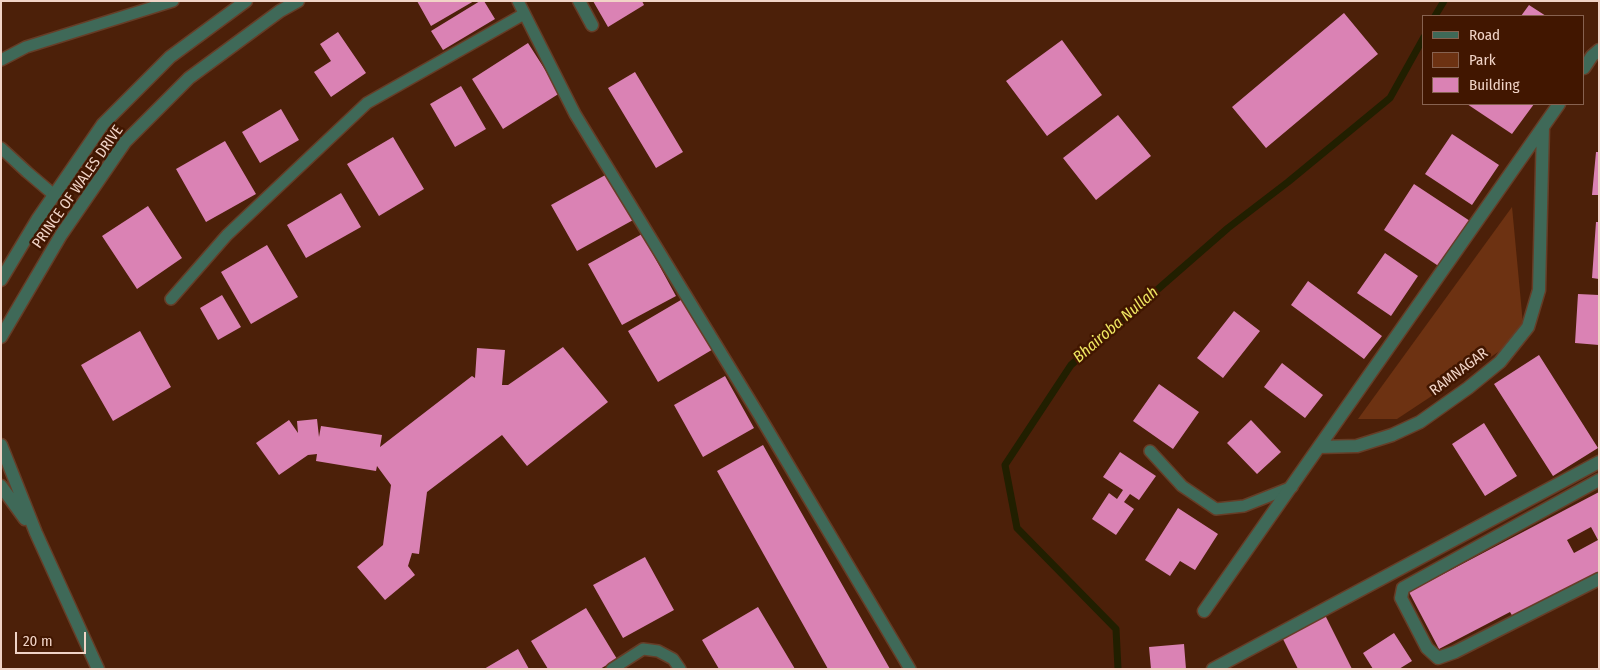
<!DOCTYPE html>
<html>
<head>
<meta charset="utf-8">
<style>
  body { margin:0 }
  #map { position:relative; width:1600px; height:670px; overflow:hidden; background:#4c2009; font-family:"Fira Sans Condensed",sans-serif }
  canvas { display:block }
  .frame { position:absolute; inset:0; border:2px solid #f1d4c7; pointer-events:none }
  .legend { position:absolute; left:1422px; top:15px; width:162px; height:90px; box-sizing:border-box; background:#411600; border:1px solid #876250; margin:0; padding:6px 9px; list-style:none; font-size:15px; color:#f1d4c7 }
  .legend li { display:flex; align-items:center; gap:10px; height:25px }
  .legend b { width:25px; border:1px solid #876250 }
  .scale { position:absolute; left:15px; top:632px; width:71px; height:22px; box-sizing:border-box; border:2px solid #f1d4c7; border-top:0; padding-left:6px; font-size:15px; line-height:18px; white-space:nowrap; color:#f1d4c7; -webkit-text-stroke:4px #411600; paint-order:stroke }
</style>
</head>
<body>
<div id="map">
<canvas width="1600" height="670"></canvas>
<div class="frame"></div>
<ul class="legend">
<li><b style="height:6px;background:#3f6958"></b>Road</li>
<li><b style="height:14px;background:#6d3212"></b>Park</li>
<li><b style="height:14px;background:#da82b4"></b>Building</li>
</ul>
<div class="scale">20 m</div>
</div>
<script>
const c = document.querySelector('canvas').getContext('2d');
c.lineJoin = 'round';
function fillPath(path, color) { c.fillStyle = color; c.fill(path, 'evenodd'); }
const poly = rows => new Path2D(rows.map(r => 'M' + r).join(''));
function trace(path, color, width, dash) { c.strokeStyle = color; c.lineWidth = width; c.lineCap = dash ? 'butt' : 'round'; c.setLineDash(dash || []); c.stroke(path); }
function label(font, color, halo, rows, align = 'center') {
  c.font = font + ' "Fira Sans Condensed",sans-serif'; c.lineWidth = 5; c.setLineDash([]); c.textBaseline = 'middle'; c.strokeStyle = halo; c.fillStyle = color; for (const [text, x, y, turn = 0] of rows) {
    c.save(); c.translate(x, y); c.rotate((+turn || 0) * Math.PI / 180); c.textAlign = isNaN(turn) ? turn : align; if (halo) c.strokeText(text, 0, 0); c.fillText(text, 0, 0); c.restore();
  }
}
fillPath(poly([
  [1512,207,1524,335,1397,419,1358,419]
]), '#6d3212');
trace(poly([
  [1435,16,1444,1],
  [1118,669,1116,629,1017,528,1005,465,1071,365,1228,228,1288,182,1390,98,1424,37]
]), '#211f00', 7);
fillPath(poly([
  [417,1,474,1,431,26],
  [480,1,484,1,495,19,443,50,431,31],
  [593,1,642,1,644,5,608,27],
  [1529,5,1546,16,1521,16],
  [1344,13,1378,54,1266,148,1232,107],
  [338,32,366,73,331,97,314,72,331,61,320,44],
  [1062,40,1102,95,1047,136,1006,81],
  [528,43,560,93,503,129,472,79],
  [635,72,683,152,656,168,608,88],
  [461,86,486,129,455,147,430,104],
  [1467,104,1534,104,1512,134],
  [281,109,299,140,260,163,242,132],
  [1118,115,1151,156,1096,200,1063,158],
  [1452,134,1499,165,1472,205,1425,174],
  [393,137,424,189,379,216,347,164],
  [225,141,256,194,206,222,176,169],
  [1596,152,1599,152,1599,195,1592,195],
  [609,173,635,219,577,251,551,205],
  [1414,184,1470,221,1440,267,1384,230],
  [341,193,361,227,306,258,287,225],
  [148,206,182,258,137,289,102,236],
  [1596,222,1599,222,1599,279,1592,278],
  [642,234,676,296,622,325,588,264],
  [267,245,298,297,251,324,221,272],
  [1385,253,1418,276,1391,316,1357,293],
  [1308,281,1382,336,1364,359,1291,305],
  [1578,294,1599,295,1599,345,1575,343],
  [222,295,241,327,218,340,200,308],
  [686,297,715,348,658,382,628,331],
  [1234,311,1260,331,1223,378,1197,358],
  [140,331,171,387,113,421,81,365],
  [563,347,608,402,527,466,502,435,427,492,419,554,412,553,408,566,415,575,385,600,357,567,383,545,391,485,377,466,376,471,316,461,317,454,308,455,279,475,256,443,289,420,298,433,297,421,317,419,319,437,321,426,382,435,380,447,472,376,475,378,477,348,505,350,502,385,508,385],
  [1539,355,1598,448,1553,476,1494,384],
  [1282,363,1323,395,1305,418,1264,387],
  [725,376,754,428,703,457,674,405],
  [1159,384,1199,412,1173,449,1133,421],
  [1251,420,1281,452,1257,474,1227,443],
  [1484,423,1517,476,1485,496,1452,444],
  [763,445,890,669,828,669,717,471],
  [1120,452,1156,476,1139,500,1130,494,1124,502,1134,509,1116,535,1092,519,1109,493,1117,499,1123,490,1103,477],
  [1599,492,1599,572,1513,617,1510,612,1439,649,1409,592],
  [1591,527,1598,540,1574,553,1567,540],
  [1178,508,1218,534,1195,570,1180,561,1170,576,1145,560],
  [645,557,674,610,623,638,593,585],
  [758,607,795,669,719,669,702,640],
  [586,608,617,659,600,669,548,669,531,641],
  [1325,615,1352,669,1298,669,1282,637],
  [1394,633,1412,661,1399,669,1373,669,1363,653],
  [1184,644,1186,669,1151,669,1149,647],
  [518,649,529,669,484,669]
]), '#da82b4');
const service = poly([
  [518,1,575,114,759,415,910,669],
  [1,60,26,47,173,1],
  [1,148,27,172,54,195],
  [171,299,227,235,367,103,524,14],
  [1150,451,1182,486,1216,509,1244,506,1292,487],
  [612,669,643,649,658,651,673,659,680,669]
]);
const minor = poly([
  [579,1,592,25],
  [1584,68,1592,56,1599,50],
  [1,445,36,533,98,669],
  [1320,447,1357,446,1392,435,1420,422,1468,388,1500,362,1528,327,1539,290,1543,127],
  [1599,480,1403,588,1401,598,1427,648,1438,658,1455,652,1599,579],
  [1,486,25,519],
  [1204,611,1559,104],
  [1213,669,1599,462]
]);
const tertiary = poly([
  [1,280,37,220,103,124,170,57,246,1],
  [1,337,61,235,125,142,189,78,280,11,298,1]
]);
trace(service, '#663d27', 14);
trace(minor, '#663d27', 15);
trace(tertiary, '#663d27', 15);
trace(service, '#3f6958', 11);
trace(minor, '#3f6958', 12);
trace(tertiary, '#3f6958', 12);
label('15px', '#f1d4c7', '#411600', [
  ["PRINCE OF WALES DRIVE",78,187,-55],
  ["RAMNAGAR",1459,372,-37]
]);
label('italic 16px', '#f0e761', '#411600', [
  ["Bhairoba Nullah",1116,325,-41]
]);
</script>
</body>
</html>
